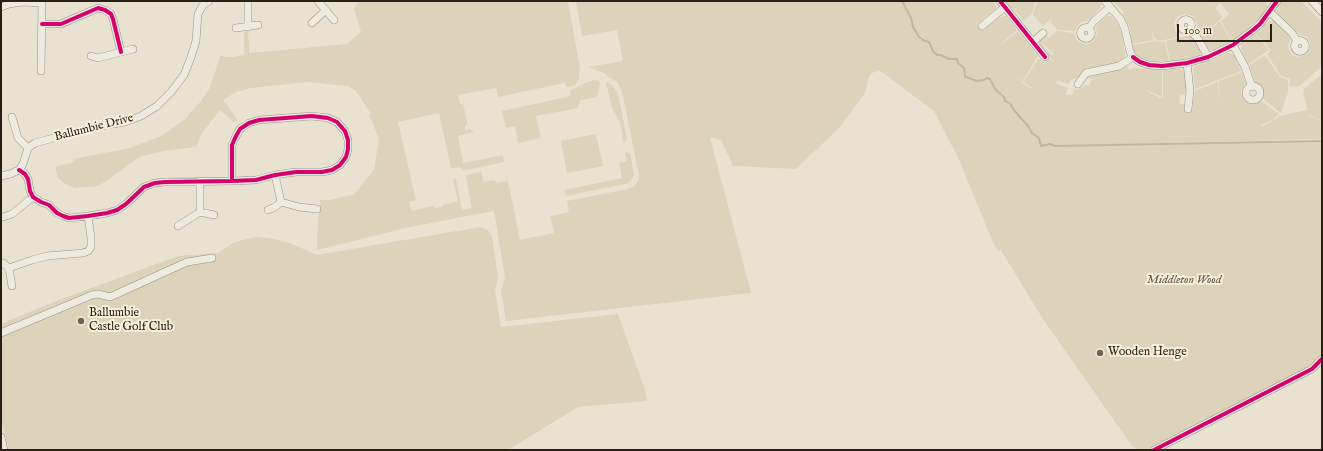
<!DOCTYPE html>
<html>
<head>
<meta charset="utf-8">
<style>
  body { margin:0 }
  #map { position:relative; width:1323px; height:451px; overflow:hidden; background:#eae2d0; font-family:"IM FELL English",serif }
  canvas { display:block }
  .frame { position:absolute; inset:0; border:2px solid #292018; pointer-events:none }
  .scale { position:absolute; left:1177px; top:24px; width:95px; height:18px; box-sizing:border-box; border:2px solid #292018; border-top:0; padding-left:5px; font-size:12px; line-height:14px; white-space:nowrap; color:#292018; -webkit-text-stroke:3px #f8efd9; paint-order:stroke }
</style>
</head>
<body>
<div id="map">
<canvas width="1323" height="451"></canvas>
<div class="frame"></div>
<div class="scale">100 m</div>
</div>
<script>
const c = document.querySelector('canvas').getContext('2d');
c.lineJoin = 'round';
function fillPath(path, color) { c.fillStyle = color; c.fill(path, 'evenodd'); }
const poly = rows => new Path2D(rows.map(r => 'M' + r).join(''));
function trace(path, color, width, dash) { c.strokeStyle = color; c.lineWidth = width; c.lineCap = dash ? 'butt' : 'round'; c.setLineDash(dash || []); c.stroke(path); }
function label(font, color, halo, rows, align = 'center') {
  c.font = font + ' "IM FELL English",serif'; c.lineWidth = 4; c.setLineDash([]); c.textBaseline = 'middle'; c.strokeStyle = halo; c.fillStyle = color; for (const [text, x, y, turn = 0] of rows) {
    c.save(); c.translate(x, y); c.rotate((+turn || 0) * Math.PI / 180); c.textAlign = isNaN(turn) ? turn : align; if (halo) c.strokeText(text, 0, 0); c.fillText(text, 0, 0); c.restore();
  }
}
fillPath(poly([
  [357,1,568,1,580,69,579,79,575,85,567,87,564,83,498,97,496,88,458,95,460,104,463,104,468,125,465,125,465,130,470,129,474,132,458,136,463,163,503,155,504,162,467,170,462,170,461,167,451,168,439,113,398,122,416,200,409,202,411,211,433,206,435,208,441,207,443,205,458,201,453,179,456,179,462,210,472,208,466,177,467,175,481,172,484,182,495,180,496,183,508,181,520,240,554,233,550,216,569,212,567,201,628,189,634,186,638,181,639,175,622,91,617,82,608,77,606,74,588,67,623,61,617,30,582,36,576,1,994,1,996,6,995,9,977,24,983,30,1000,17,1006,16,1017,30,1002,43,1002,44,1018,31,1038,56,1022,82,1008,65,1022,83,1032,89,1032,88,1023,82,1039,58,1043,62,1048,57,1052,61,1056,61,1052,60,1040,44,1040,41,1046,35,1048,37,1041,43,1047,50,1053,55,1054,54,1042,43,1057,31,1074,33,1076,38,1080,43,1087,44,1093,41,1097,35,1096,28,1098,24,1107,16,1112,16,1119,26,1122,34,1125,54,1124,58,1120,62,1086,69,1086,71,1080,77,1071,80,1069,84,1057,80,1056,84,1068,88,1066,94,1072,95,1074,89,1078,90,1082,88,1084,85,1089,86,1092,79,1086,77,1091,74,1120,69,1127,65,1129,70,1134,68,1162,70,1162,97,1146,90,1146,91,1163,99,1163,70,1180,69,1183,70,1184,73,1186,86,1185,94,1180,95,1179,103,1184,105,1185,110,1192,111,1195,91,1218,82,1219,105,1219,81,1242,72,1246,83,1241,90,1241,95,1244,100,1249,104,1255,104,1261,101,1279,114,1271,121,1261,125,1261,127,1271,122,1280,116,1307,110,1309,116,1322,122,1322,139,1081,145,1322,141,1322,359,1312,369,1154,450,1139,450,1132,446,1043,319,1000,249,999,233,1000,251,998,251,995,247,960,162,934,111,879,70,870,74,865,93,839,128,796,169,733,166,721,140,710,137,751,293,506,321,501,290,505,278,494,211,410,227,317,250,318,218,320,211,320,200,330,200,354,194,374,170,379,139,369,115,371,114,356,91,348,86,307,82,251,88,236,92,223,100,238,120,234,122,220,110,202,133,196,147,163,151,139,157,105,182,97,186,75,188,65,184,58,178,55,167,74,162,73,159,130,148,161,136,184,120,201,101,209,89,221,55,226,57,233,57,244,55,244,32,248,31,249,53,347,44,361,32,354,8,358,3],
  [1005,1,1035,1,1032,14,1024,21,1014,10,1013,11],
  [1037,1,1099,1,1101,4,1101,7,1088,21,1081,22,1077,26,1075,31,1057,30,1050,21,1053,17,1043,26,1033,15],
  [1110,1,1265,1,1268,6,1261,17,1232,41,1221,21,1229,14,1220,3,1215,8,1223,17,1201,36,1196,29,1197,23,1192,16,1185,14,1178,16,1174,23,1175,31,1179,37,1159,41,1154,38,1152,28,1153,40,1132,44,1130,28,1123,16,1124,12,1116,4],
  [1282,1,1301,1,1322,22,1322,66,1298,87,1289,86,1290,79,1281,76,1267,54,1271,50,1256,34,1269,21,1274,21,1291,38,1288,44,1289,50,1292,54,1297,57,1302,56,1307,54,1310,50,1310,42,1307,37,1298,34,1277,12,1277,9],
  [1220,21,1231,41,1214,50,1209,50,1202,37],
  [1255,34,1269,50,1248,64,1241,49,1242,45],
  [1186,36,1190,36,1193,38,1201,52,1199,55,1187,59,1170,61,1166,41],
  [1156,41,1159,42,1165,41,1169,61,1154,61,1142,59,1134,52,1133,45],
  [1229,53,1234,55,1241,71,1195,89,1193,69,1195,66,1213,60],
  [1265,55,1280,77,1288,80,1288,92,1281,113,1263,99,1264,94,1263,89,1255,81,1249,65],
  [1322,74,1322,121,1309,115,1303,93,1305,88],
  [594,80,599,81,600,84,597,97,580,100,578,108,536,116,541,138,518,143,515,126,506,128,502,111,571,96,570,91,585,83],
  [606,82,613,86,618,93,627,139,624,143,620,122,612,108],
  [596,134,603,166,567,173,561,141],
  [625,152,630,153,634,175,629,183,566,196,564,190,622,178,619,163,627,161],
  [480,227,488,230,492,236,498,278,495,290,501,327,618,314,645,390,647,401,578,407,508,450,9,450,1,419,1,324,51,303,178,256,218,253,233,243,246,239,256,237,274,239,290,243,317,255]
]), '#ddd2ba');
trace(poly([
  [902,1,911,18,913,27,919,37,925,41,929,42,933,51,937,55,941,55,949,59,957,59,958,63,964,68,965,76,966,77,977,81,984,80,987,78,990,79,995,89,1004,97,1005,101,1010,103,1013,109,1028,126,1032,133,1039,138,1041,146,1050,144,1055,146,1322,141]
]), '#c1b69f', 2);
const minor = poly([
  [248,1,248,27],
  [318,1,334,20],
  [1000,1,1045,57],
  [1312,1,1322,12],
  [1,7,9,4,22,2,42,3],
  [1270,12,1292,33,1297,41],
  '1180.5 25a5.5 5.5 0 1 1 11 0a5.5 5.5 0 1 1-11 0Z',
  [312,23,326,10],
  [42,24,61,24,98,8,105,10,111,14,113,19,121,52],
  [982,26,1005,7],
  '1080.5 33a5.5 5.5 0 1 1 11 0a5.5 5.5 0 1 1-11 0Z',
  [236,28,258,25],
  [1089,28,1094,21,1110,7],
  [1190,30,1198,39,1208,57],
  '1294.5 46a5.5 5.5 0 1 1 11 0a5.5 5.5 0 1 1-11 0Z',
  [1033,42,1043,33],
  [1233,45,1245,67,1252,87],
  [91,56,98,58,133,49],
  [1133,57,1140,62,1149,65,1162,66,1187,63,1208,57,1233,45,1253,30,1260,24,1277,1],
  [1187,63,1190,91,1188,109],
  [41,71,42,1],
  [1078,84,1086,73,1119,66,1133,57,1130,52,1125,29,1121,20,1105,1],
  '1246 93a7 7 0 1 1 14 0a7 7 0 1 1-14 0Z',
  [12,117,18,138,28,148],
  [19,170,25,174,28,179,30,191,33,197,41,202,49,205,57,213,63,216,69,218,88,216,107,213,117,210,126,204,144,187,155,183,165,182,232,181,256,180,275,175,296,172,322,172,332,170,340,165,346,157,348,149,348,140,345,131,337,122,328,118,312,116,259,120,249,123,240,129,235,138,232,145,232,181],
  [275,175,281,202,299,207,317,209],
  [1,176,10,174,19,170,23,164,28,148,35,143,94,127,125,122,141,116,157,106,171,92,184,75,190,60,196,41,198,14,203,5,209,1],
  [200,181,200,212],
  [268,210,275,207,281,202],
  [3,217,12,214,33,197],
  [178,226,200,212,214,215],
  [3,263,9,268,12,286],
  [9,268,32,260,47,256,83,253,88,251,91,247,91,238,88,216],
  [1,333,92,295,98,294,110,297,187,262,212,258],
  [1,437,4,450],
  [1154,450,1312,369,1322,359]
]);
trace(minor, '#989287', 8);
trace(minor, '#edeae0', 7);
trace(poly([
  [1000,1,1045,57],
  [42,24,61,24,98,8,105,10,111,14,113,19,121,52],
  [1133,57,1140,62,1149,65,1162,66,1187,63,1208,57,1233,45,1253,30,1260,24,1277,1],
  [19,170,25,174,28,179,30,191,33,197,41,202,49,205,57,213,63,216,69,218,88,216,107,213,117,210,126,204,144,187,155,183,165,182,232,181,256,180,275,175,296,172,322,172,332,170,340,165,346,157,348,149,348,140,345,131,337,122,328,118,312,116,259,120,249,123,240,129,235,138,232,145,232,181],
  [1154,450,1312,369,1322,359]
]), '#d6006c', 4);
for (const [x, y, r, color] of [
  [81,321,4,"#6d6458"],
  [1100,353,4,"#6d6458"]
]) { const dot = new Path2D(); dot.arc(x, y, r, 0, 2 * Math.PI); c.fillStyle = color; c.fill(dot); trace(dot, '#f8efd9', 1.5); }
label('12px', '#292018', '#f8efd9', [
  ["Ballumbie Drive",94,128,-14]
]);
label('italic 12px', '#5c5143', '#f8efd9', [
  ["Middleton Wood",1184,281]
]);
label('12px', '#292018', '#f8efd9', [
  ["Ballumbie",89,314],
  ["Castle Golf Club",89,328],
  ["Wooden Henge",1108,353]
], 'left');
</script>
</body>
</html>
